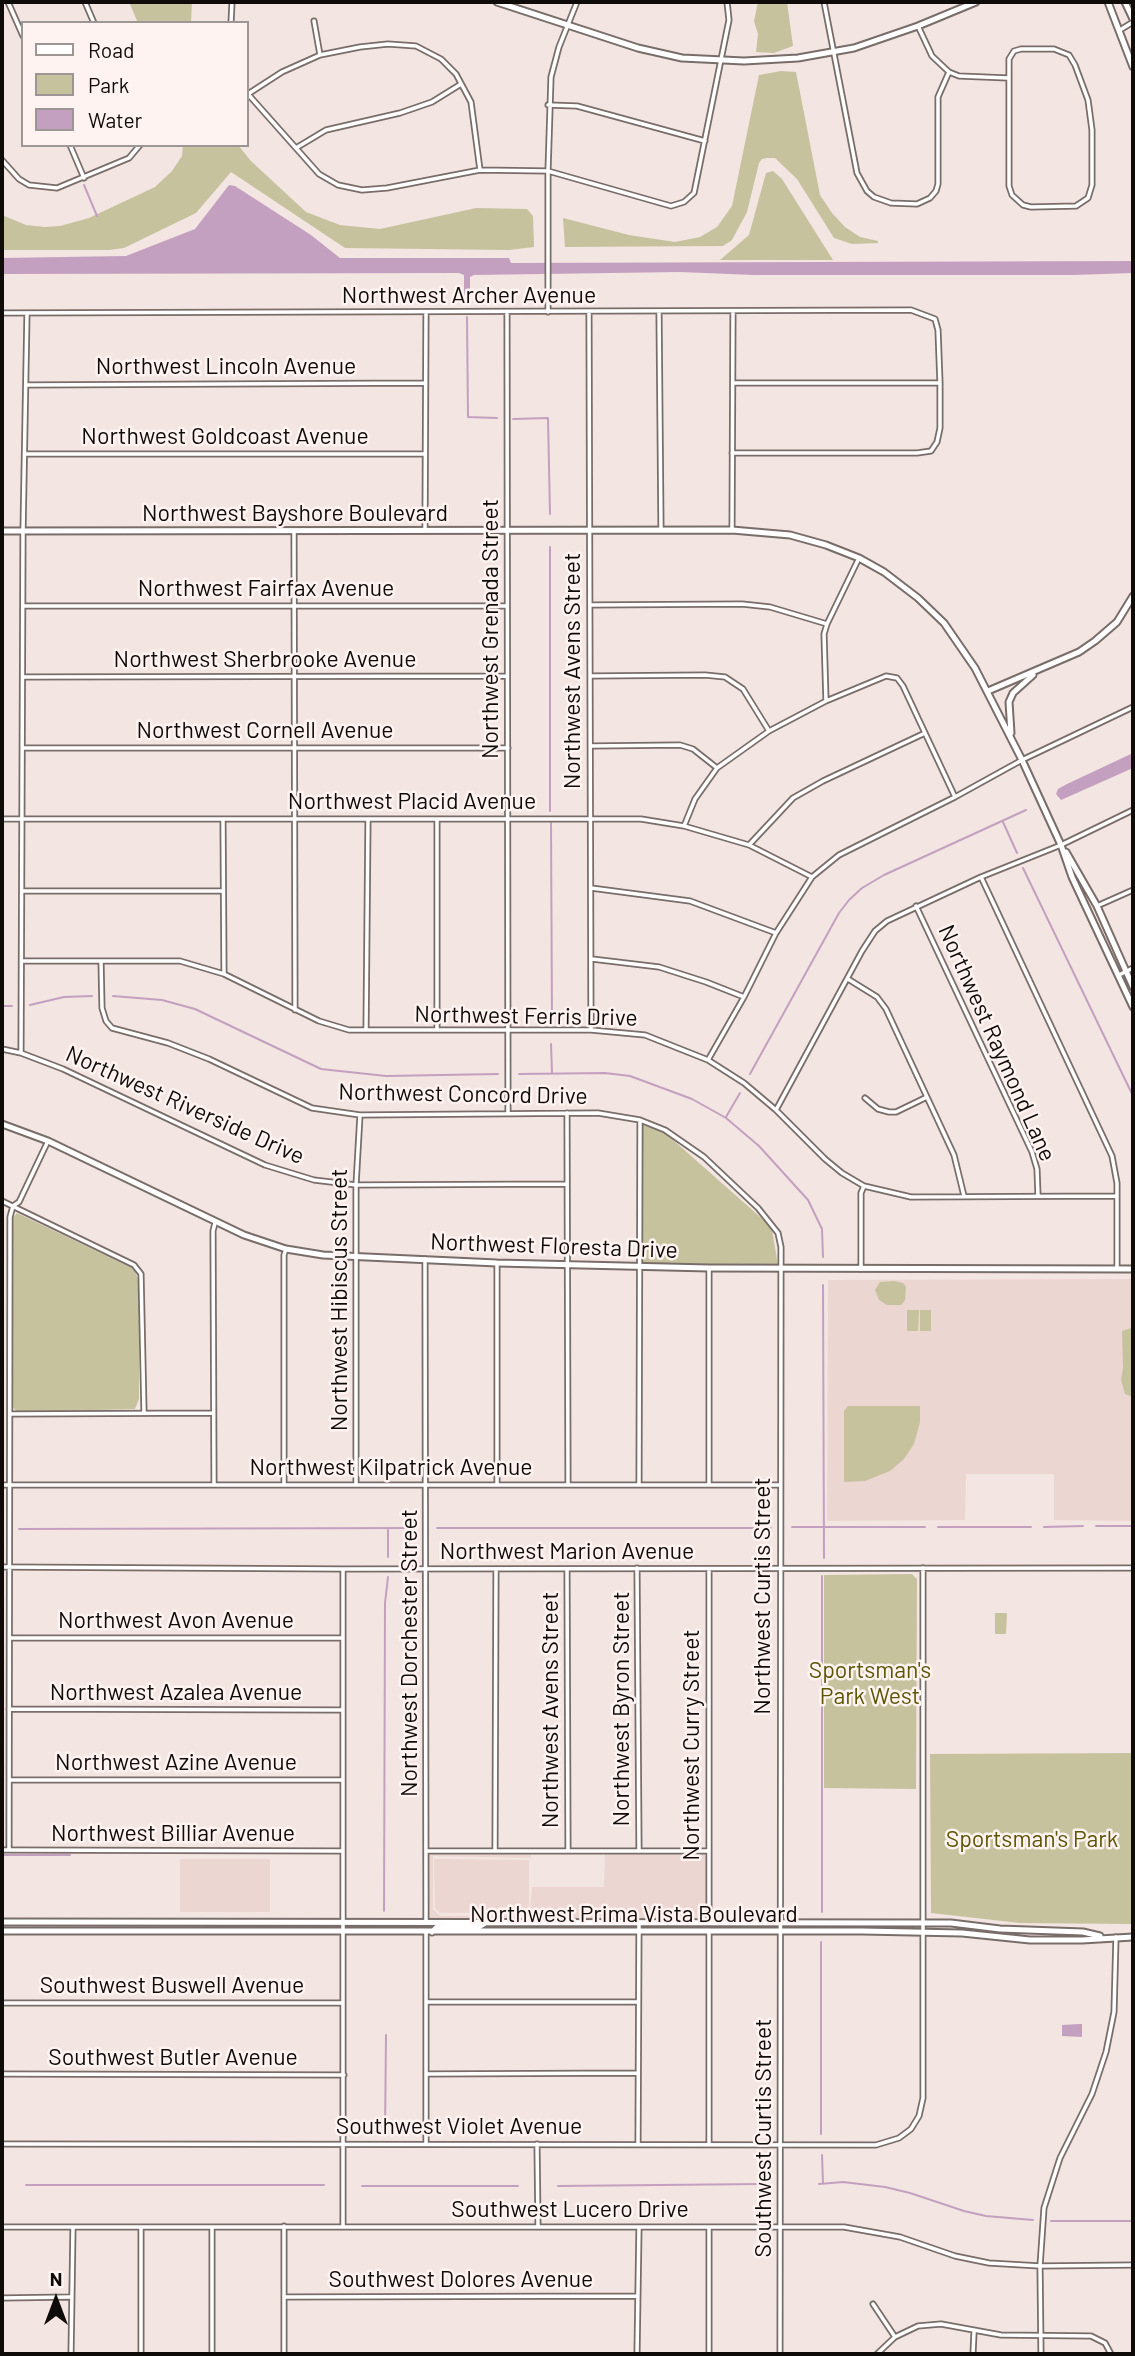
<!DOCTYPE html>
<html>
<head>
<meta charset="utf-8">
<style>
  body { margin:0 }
  #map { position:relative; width:1135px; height:2356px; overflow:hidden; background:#f3e5e2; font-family:Barlow,sans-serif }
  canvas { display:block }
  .frame { position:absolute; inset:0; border:4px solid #0f0b09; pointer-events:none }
  .legend { position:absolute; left:21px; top:21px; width:228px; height:126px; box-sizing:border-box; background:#fef3f0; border:2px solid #9e9694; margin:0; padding:9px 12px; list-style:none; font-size:21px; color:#0f0b09 }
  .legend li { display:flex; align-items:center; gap:14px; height:35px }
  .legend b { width:35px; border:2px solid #9e9694 }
  .north { position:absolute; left:21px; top:2265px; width:70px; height:70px; -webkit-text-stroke:5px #fef3f0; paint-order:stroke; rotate:0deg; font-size:19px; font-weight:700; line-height:28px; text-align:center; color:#0f0b09 }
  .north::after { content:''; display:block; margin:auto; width:24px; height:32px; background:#0f0b09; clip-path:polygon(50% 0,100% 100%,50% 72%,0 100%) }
</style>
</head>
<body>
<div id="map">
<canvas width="1135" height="2356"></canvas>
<div class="frame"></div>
<ul class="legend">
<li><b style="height:9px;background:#fff"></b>Road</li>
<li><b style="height:19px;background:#c6c29e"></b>Park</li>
<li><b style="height:19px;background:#c4a0c0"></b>Water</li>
</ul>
<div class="north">N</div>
</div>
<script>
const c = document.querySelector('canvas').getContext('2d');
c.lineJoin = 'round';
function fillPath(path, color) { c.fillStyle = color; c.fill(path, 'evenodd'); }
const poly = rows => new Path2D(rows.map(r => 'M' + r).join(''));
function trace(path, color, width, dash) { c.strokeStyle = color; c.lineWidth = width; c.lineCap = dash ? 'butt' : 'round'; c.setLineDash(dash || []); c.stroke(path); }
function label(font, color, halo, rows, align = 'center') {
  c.font = font + ' Barlow,sans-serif'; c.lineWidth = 5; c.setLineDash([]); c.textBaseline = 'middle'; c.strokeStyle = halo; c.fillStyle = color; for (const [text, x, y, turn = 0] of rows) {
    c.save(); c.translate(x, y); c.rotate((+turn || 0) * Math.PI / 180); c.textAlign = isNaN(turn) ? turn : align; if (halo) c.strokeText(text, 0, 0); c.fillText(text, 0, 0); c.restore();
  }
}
fillPath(poly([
  [1133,1279,1133,1521,1054,1520,1054,1474,966,1474,965,1520,827,1521,828,1280],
  [429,1853,531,1853,531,1858,433,1856,433,1909,440,1916,530,1915,532,1887,604,1887,605,1853,706,1854,706,1918,428,1918],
  [180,1859,270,1859,270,1912,180,1912],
  [434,1859,529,1860,529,1912,440,1913,435,1908]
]), '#ecd6d1');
fillPath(poly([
  [129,2,192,2,191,23,138,23],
  [758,2,787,2,793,46,774,53,756,52,758,34,754,21],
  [781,71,796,72,820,195,832,213,845,227,860,237,878,241,878,243,852,244,834,238,797,179,775,158,767,158,762,159,759,163,747,212,732,240,723,246,565,247,563,218,629,235,675,242,700,237,717,227,732,206,759,75],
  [183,145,238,145,251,161,306,212,340,225,380,229,476,208,527,209,533,216,534,247,509,250,345,248,231,172,196,213,124,248,109,250,2,250,2,215,26,225,45,227,60,226,89,218,155,187,172,171,182,156],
  [773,171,782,179,833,260,720,260,749,235,766,173],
  [643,1125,664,1132,767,1223,772,1229,778,1266,642,1263],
  [17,1213,134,1269,139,1281,139,1399,135,1409,20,1412,16,1411,13,1407,12,1219],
  [894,1281,903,1283,906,1287,905,1300,901,1305,887,1305,879,1300,875,1290,880,1282],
  [907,1310,919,1310,918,1331,907,1331],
  [920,1310,931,1310,931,1331,920,1331],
  [1131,1328,1133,1329,1133,1397,1125,1394,1121,1380,1123,1368,1122,1331],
  [848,1406,920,1406,920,1422,914,1444,904,1459,890,1471,865,1481,844,1482,844,1411],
  [912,1574,917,1579,916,1789,824,1788,824,1575],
  [995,1613,1007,1613,1006,1634,995,1634],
  [1133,1753,1133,1924,1020,1923,931,1913,930,1754]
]), '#c6c29e');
fillPath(poly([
  [229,185,235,186,311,235,340,258,509,258,511,263,1133,261,1133,273,1073,275,754,275,680,272,474,275,470,277,470,303,466,305,464,303,464,275,459,273,2,274,2,258,126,256,195,229],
  [1133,753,1133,768,1061,800,1056,794,1058,789,1067,784],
  [1080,2024,1082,2024,1082,2037,1062,2036,1062,2025]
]), '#c4a0c0');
trace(poly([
  [84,185,97,216],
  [467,317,468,417,497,418],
  [513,419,548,418,550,514],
  [550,811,550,547],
  [1003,822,1017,853],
  [551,823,552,1022],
  [1023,868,1133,1096],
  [113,996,162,1000,195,1009,321,1069,386,1076,498,1074],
  [30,1005,64,997,92,996],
  [2,1006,12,1006],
  [551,1044,552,1073],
  [519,1074,605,1073,630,1076,692,1099,726,1118,759,1146,808,1200,822,1229,823,1257],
  [750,1074,839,913,849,900,862,888,884,875,1026,810],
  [726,1117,740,1093],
  [823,1285,824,1558],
  [1096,1526,1133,1526],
  [792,1527,925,1527],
  [938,1527,1031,1527],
  [1044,1527,1083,1526],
  [437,1528,771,1528],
  [19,1529,415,1528],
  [388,1557,388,1529],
  [822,1576,822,1912],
  [2,1855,70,1855],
  [384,1911,385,1603,388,1577],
  [821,1942,821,2134],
  [385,2134,386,2035],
  [822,2155,823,2183],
  [819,2184,843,2182,885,2187,910,2193,964,2211,986,2216,1033,2220],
  [26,2185,324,2185],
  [362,2186,518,2186],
  [558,2186,760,2184],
  [1051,2221,1133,2221]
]), '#c4a0c0', 2);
const street = poly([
  [8,2,23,36],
  [85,2,94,23],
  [824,2,857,173,867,191,874,197,891,203,917,204,930,198,936,191,938,184,938,97,949,72],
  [314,21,320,55],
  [231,23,232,2],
  [918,26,932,56,949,72,959,76,1008,78],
  [1120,30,1133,22],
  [1021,49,1054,49,1069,55,1075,65,1088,100,1092,130,1092,185,1088,198,1076,206,1031,207,1023,205,1012,195,1009,186,1009,59,1014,51,1021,49],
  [247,93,319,174,338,185,362,190,387,188,480,170,548,171,671,206,684,202,694,193,729,20,727,2],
  [248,94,282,72,320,55,360,47,388,44,416,46,441,59,456,74,471,102,480,170],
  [548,105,577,106,705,141],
  [70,145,84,178],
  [296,148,326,130,400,113,432,102,461,84],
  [2,160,19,179,29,185,57,188,129,158,140,145],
  [548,312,548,171,551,77,559,47,577,2],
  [659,312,661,529],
  [2,313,911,310,935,319,938,330,940,383,940,428,937,442,931,451,917,453,732,453],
  [507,313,508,1112],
  [589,313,591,1030],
  [733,383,940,383],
  [26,385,425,383],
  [25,454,425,454],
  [425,530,426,312],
  [732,530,733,312],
  [294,531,295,1010],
  [590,605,742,604,770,607,827,624],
  [24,606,507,606],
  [591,676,705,675,725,677,743,689,769,731],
  [23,677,507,676],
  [826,701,824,634,827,624,859,558],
  [591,746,680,745,693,749,717,768],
  [23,748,508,748],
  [2,819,641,819,684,826,749,845,812,877],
  [223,820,224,974],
  [437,820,437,1030],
  [684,826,695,799,717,768,769,731,826,701,886,676,897,678,903,686,955,797],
  [749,845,793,798,823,781,925,733],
  [981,877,1112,1156,1117,1183,1117,1269],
  [591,888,690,901,776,933],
  [23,891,223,891],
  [916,906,1032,1152,1037,1169,1038,1196],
  [1097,906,1133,890],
  [592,959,659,967,706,982,744,997],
  [23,961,180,961,224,974,319,1021,349,1030,591,1030,645,1035,708,1060,744,1083,776,1110,825,1159,842,1173,864,1186,911,1197,1117,1196],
  [101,961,102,1008,106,1021,112,1028,168,1043,209,1059,312,1108,360,1115,598,1113,640,1120,665,1130,704,1157,758,1208,778,1233,781,1247,780,2354],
  [1119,975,1133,968],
  [848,979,877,997,886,1009,954,1155,964,1196],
  [366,1030,368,820],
  [2,1049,21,1053,63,1069,265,1165,314,1180,356,1185,567,1184],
  [21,1053,23,531,27,313],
  [708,1060,744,997,776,933,812,877,839,855,955,797,1022,760,1133,707],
  [865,1098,878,1109,889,1112,896,1112,927,1097],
  [776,1110,862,951,875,931,887,921,981,877,1061,845,1133,810],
  [567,1113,568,1485],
  [2,1201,134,1265,141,1274,144,1412],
  [425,1259,426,1921],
  [497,1263,497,1485],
  [861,1269,861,1193,864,1186],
  [10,1414,213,1413],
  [214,1484,213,1231,215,1223],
  [284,1484,284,1255,286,1249],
  [2,1485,780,1485],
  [356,1485,356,1185,360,1115],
  [639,1485,640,1120],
  [709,1485,709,1268],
  [2,1567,343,1569,1133,1568],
  [637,1568,639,1850],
  [567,1569,568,1851],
  [10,1638,343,1638],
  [9,1709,343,1710],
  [9,1780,343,1780],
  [2,1850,343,1851],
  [9,1850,10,1217,13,1206,19,1202,48,1141],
  [495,1850,496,1569],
  [427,1851,708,1851],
  [709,1921,709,1569],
  [426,2002,638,2002],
  [2,2003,343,2003],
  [2,2074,344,2075],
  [427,2074,638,2073],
  [426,2143,426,1932],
  [2,2144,876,2145,899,2138,911,2129,919,2116,923,2098,923,1568],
  [537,2144,538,2226],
  [638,2144,639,1922],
  [709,2144,709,1932],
  [343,2225,343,1569],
  [2,2227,844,2227,900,2237,955,2256,989,2263,1040,2266,1133,2265],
  [141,2227,141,2354],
  [212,2227,212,2354],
  [709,2227,709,2354],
  [284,2297,637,2296],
  [2,2298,70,2297],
  [873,2304,895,2337],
  [71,2354,73,2227],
  [284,2354,284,2226],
  [637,2354,639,2227],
  [877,2354,895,2337,918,2326,941,2324,1001,2335,1091,2336,1105,2343,1111,2354],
  [973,2354,974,2332],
  [1041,2354,1040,2266,1044,2208,1060,2158,1092,2094,1106,2052,1114,2012,1116,1937]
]);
const secondary = poly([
  [497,2,638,48,682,58,744,61,798,58,854,48,918,26,976,2],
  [1108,2,1133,67],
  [1125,2,1133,19],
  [2,531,732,530,790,535,826,545,859,558,884,572,918,598,944,623,975,668,1022,760,1061,845,1072,877,1133,1007],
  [988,691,1079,652,1095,641,1117,622,1133,596],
  [1011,733,1009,702,1013,693,1033,675],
  [1066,852,1097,906,1133,987],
  [2,1124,48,1141,244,1235,286,1249,323,1255,497,1263,709,1268,1133,1269],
  [2,1922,951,1923,1000,1929,1083,1932,1100,1936],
  [2,1931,862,1931,962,1933,1030,1940,1082,1940,1133,1937],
  [432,1932,437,1927,480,1926,487,1922]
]);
trace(street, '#796d6a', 7);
trace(secondary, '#796d6a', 9);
trace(street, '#fff', 3.5);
trace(secondary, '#fff', 5);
label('23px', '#0f0b09', '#fef3f0', [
  ["Northwest Archer Avenue",469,295],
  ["Northwest Lincoln Avenue",226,366],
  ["Northwest Goldcoast Avenue",225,436],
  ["Northwest Bayshore Boulevard",295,513],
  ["Northwest Fairfax Avenue",266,588],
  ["Northwest Grenada Street",490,629,-90],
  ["Northwest Sherbrooke Avenue",265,659],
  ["Northwest Avens Street",572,671,-90],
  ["Northwest Cornell Avenue",265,730],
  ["Northwest Placid Avenue",412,801],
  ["Northwest Ferris Drive",526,1016,1],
  ["Northwest Raymond Lane",997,1043,66],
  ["Northwest Concord Drive",463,1094,1],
  ["Northwest Riverside Drive",185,1105,24],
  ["Northwest Floresta Drive",554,1246,2],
  ["Northwest Hibiscus Street",339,1300,-90],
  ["Northwest Kilpatrick Avenue",391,1467],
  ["Northwest Marion Avenue",567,1551],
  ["Northwest Curtis Street",762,1596,-90],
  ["Northwest Avon Avenue",176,1620],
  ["Northwest Dorchester Street",409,1653,-90],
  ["Northwest Azalea Avenue",176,1692],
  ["Northwest Byron Street",621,1709,-90],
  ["Northwest Avens Street",550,1710,-90],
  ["Northwest Curry Street",691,1745,-90],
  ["Northwest Azine Avenue",176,1762],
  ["Northwest Billiar Avenue",173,1833],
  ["Northwest Prima Vista Boulevard",634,1914],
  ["Southwest Buswell Avenue",172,1985],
  ["Southwest Butler Avenue",173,2057],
  ["Southwest Violet Avenue",459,2126],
  ["Southwest Curtis Street",763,2138,-90],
  ["Southwest Lucero Drive",570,2209],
  ["Southwest Dolores Avenue",461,2279]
]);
label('23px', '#5d5404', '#fef3f0', [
  ["Sportsman's",870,1670],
  ["Park West",870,1696],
  ["Sportsman's Park",1032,1839]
]);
</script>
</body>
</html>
